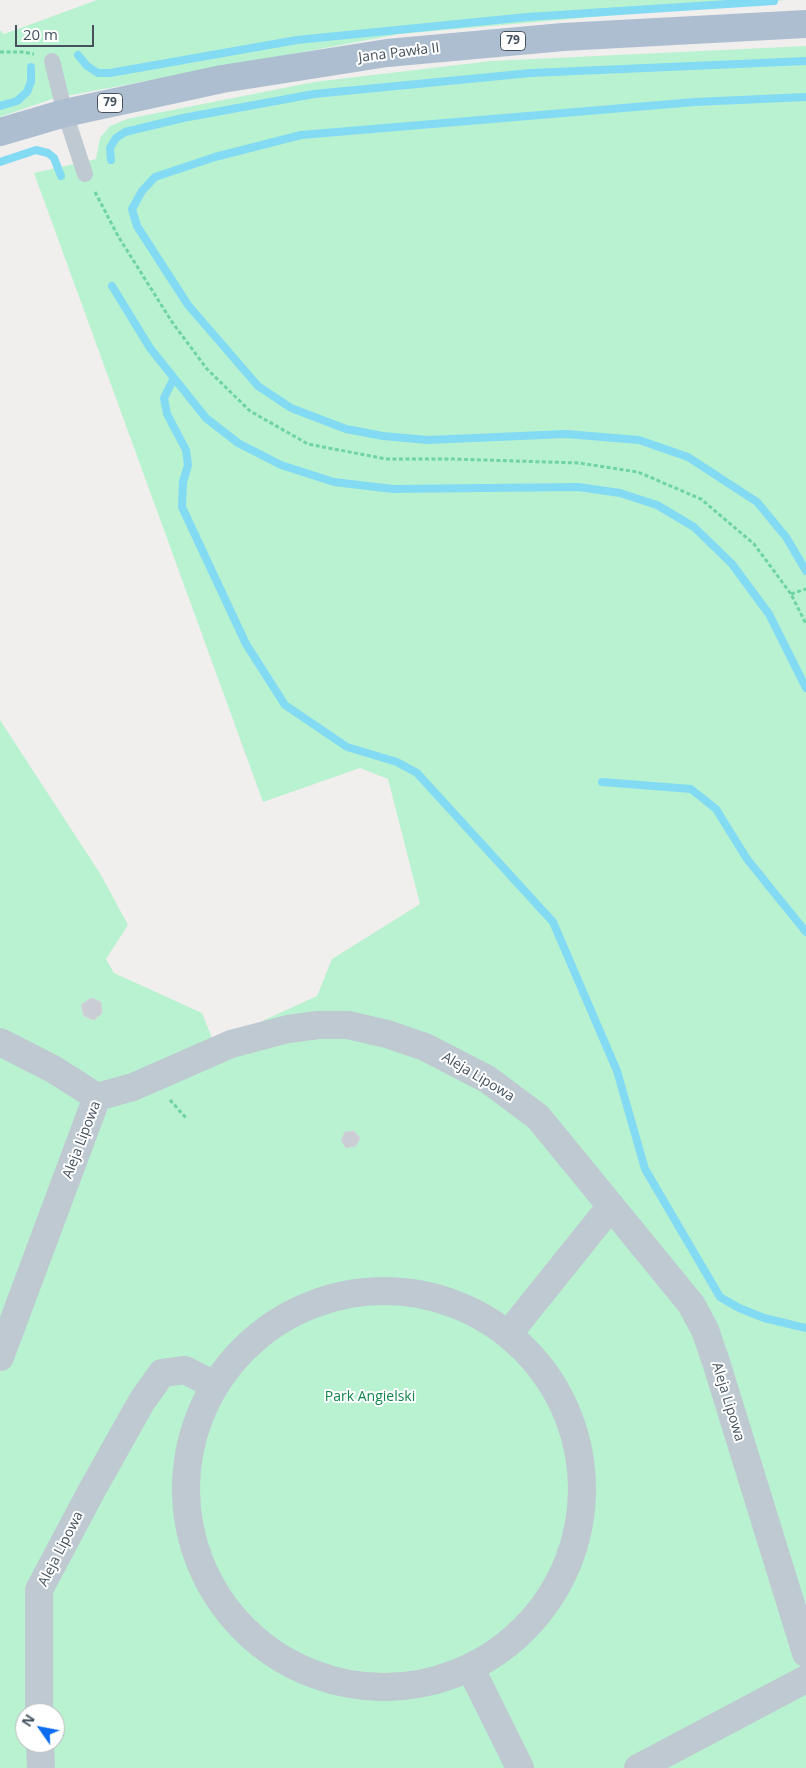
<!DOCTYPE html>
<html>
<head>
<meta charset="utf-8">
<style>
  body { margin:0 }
  #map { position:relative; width:806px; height:1768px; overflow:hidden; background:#f1eeee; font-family:"Open Sans",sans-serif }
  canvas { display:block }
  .north { position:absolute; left:15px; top:1703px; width:50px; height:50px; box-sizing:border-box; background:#fff; border:1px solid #b5babf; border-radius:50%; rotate:303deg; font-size:14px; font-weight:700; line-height:20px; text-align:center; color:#45525e }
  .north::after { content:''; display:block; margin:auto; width:18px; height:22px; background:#0b6cef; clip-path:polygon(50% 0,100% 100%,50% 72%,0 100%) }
  .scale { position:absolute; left:15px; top:25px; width:79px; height:22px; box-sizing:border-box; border:2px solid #45525e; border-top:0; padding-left:6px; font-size:15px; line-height:18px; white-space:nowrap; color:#45525e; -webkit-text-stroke:4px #fff; paint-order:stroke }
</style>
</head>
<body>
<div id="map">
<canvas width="806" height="1768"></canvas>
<div class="north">N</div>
<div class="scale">20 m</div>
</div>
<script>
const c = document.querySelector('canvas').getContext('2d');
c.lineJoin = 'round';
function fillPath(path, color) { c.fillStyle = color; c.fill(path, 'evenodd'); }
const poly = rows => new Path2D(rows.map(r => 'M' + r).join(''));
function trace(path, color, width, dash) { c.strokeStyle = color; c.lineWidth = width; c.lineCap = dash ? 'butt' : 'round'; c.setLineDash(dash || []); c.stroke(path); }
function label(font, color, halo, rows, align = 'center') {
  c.font = font + ' "Open Sans",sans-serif'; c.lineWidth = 4; c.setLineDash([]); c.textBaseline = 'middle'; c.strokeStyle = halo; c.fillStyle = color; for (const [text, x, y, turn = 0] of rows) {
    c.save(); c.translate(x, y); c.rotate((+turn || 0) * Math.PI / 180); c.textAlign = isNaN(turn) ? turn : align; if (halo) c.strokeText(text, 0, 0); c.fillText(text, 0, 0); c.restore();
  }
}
fillPath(poly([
  [97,0,787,0,400,34,55,98,0,117,0,30,4,34],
  [806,46,806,1768,0,1768,0,720,101,875,128,925,106,959,114,973,202,1013,214,1043,317,996,332,959,420,904,388,779,360,768,263,802,34,173,96,159,100,138,110,126,127,119,314,82,491,61],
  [25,1713,55,1713,55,1743,25,1743]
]), '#b9f2d0');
trace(poly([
  [78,55,87,66,98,73,110,73,297,40,527,17,774,1],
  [806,97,695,102,301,135,215,157,155,177,142,191,132,209,137,226,188,305,258,386,291,408,346,429,383,436,428,440,566,434,639,440,688,457,757,502,786,537,806,571],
  [0,106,17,101,27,92,31,82,31,67],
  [111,160,110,148,116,138,125,132,183,118,314,94,531,73,806,61],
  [0,162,36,150,48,153,54,158,61,176],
  [112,286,150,348,206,418,238,443,281,465,334,482,393,489,578,487,620,493,657,505,694,527,732,564,769,614,806,688],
  [174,378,164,398,167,414,186,450,188,465,183,482,182,507,246,644,285,705,347,747,397,762,417,773,553,922,617,1071,645,1169,720,1297,739,1308,764,1318,806,1328],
  [602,782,691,789,716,809,747,859,806,932]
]), '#83daf3', 8);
const building = poly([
  [91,998,101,1002,102,1013,94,1020,84,1016,81,1005,91,998],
  [354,1131,360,1138,356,1146,346,1148,341,1140,345,1132,354,1131]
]);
fillPath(building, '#cacdd4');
trace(building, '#d2d4db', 1);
trace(poly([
  [0,52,23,52,34,54],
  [95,192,118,236,172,322,207,369,250,411,308,444,386,459,452,459,579,463,638,472,701,499,754,544,791,594,806,624],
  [791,594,806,589],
  [170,1100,186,1118]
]), '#6fd3a3', 3, [4, 2.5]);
trace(poly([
  [52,61,65,113,85,174]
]), '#bec9d2', 16);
trace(poly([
  [0,1042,53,1069,97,1097],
  '186 1489a198 198 0 1 1 396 0a198 198 0 1 1-396 0Z',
  [510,1332,611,1206],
  [0,1357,97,1097,133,1087,231,1044,288,1029,318,1025,348,1025,387,1034,425,1047,487,1079,538,1117,691,1304,705,1330,716,1362,806,1653],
  [471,1669,520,1768],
  [39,1713,39,1590,92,1490,142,1401,162,1373,185,1370,214,1385],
  [40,1743,41,1768],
  [638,1768,806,1679]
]), '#bec9d2', 28);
trace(poly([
  [0,132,65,113,222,79,387,53,563,37,806,24]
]), '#acbed0', 28);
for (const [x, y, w] of [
  [513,41,25],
  [110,103,25]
]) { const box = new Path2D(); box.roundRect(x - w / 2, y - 9.5, w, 19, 4); c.fillStyle = '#fff'; c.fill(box); trace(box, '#45525e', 1); }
label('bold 12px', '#45525e', null, [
  ["79",513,41],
  ["79",110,103]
]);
label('14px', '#45525e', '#fff', [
  ["Jana Pawła II",399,53,-7],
  ["Aleja Lipowa",478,1077,31],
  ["Aleja Lipowa",82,1140,-69],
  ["Aleja Lipowa",728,1402,73],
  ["Aleja Lipowa",61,1549,-63]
]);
label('14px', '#10854c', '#fff', [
  ["Park Angielski",370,1397]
]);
</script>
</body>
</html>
